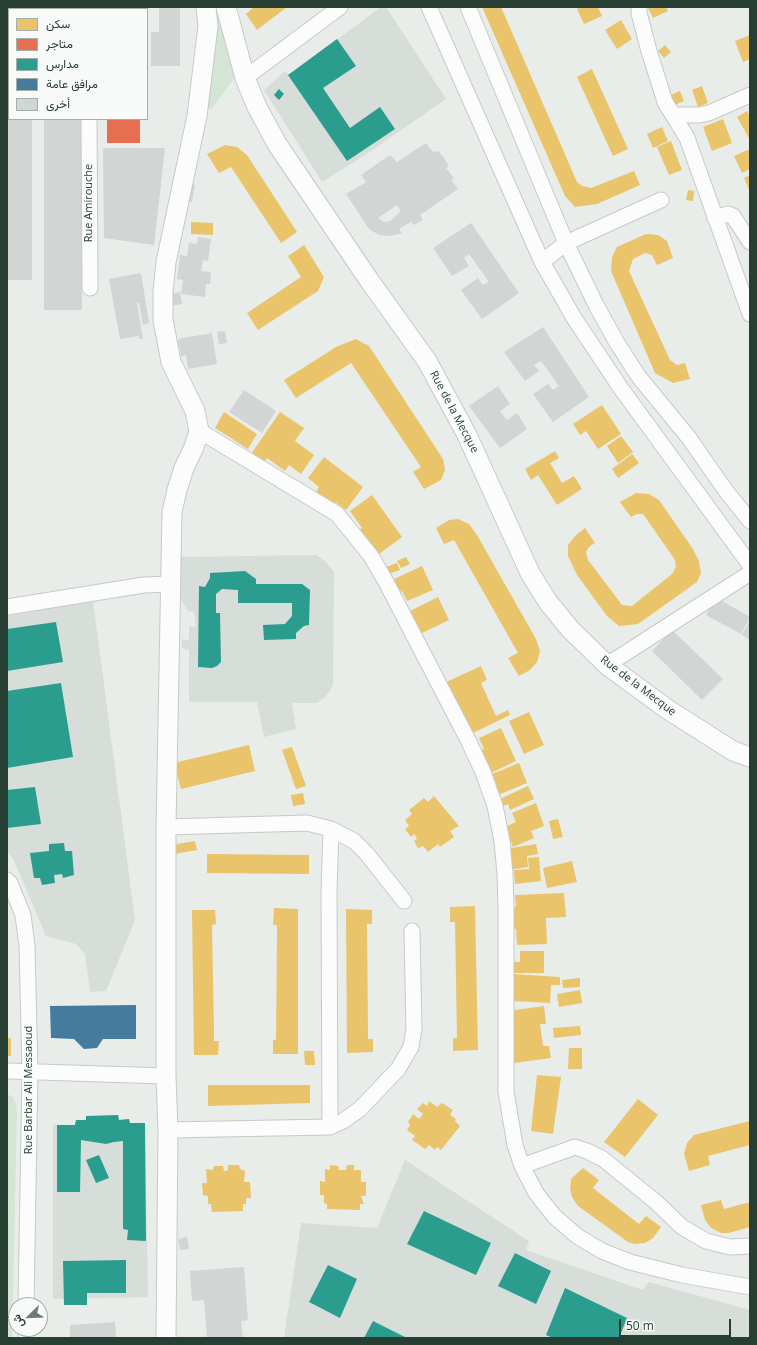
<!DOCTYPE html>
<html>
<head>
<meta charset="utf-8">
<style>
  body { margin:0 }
  #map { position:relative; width:757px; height:1345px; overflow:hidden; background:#e8edea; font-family:"Open Sans",Vazirmatn,sans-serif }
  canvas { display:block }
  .frame { position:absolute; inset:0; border:8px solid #273e33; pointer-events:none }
  .legend { position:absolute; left:8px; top:8px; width:140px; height:112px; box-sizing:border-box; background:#f7faf8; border:1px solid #a4afa9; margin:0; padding:5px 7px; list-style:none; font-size:12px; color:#273e33 }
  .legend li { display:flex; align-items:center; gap:8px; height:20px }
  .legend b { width:20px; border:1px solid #a4afa9 }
  .north { position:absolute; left:8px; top:1297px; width:40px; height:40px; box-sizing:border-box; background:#f7faf8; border:1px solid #a4afa9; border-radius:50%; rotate:247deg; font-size:11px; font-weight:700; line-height:16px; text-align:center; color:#273e33 }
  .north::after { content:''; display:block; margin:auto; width:14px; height:18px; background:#6b7b73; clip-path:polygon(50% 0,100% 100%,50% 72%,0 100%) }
  .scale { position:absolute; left:619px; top:1319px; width:112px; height:18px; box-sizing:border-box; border:2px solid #273e33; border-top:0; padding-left:5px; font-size:12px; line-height:14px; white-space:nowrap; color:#273e33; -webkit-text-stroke:3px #f7faf8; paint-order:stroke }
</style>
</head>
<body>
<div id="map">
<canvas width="757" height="1345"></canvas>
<div class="frame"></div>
<ul class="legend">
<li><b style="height:11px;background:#e9c46a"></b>سكن</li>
<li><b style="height:11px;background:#e76f51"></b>متاجر</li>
<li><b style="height:11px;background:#2a9d8f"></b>مدارس</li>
<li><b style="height:11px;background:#457b9d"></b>مرافق عامة</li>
<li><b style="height:11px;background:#d1d5d3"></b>أخرى</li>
</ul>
<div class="north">ش</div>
<div class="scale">50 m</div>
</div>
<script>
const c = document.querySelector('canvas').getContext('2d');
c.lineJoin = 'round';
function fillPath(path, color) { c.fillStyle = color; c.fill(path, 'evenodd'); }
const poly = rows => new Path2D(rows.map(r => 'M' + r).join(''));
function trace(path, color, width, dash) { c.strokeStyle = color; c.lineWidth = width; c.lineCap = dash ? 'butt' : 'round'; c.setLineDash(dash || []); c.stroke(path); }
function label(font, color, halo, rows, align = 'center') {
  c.font = font + ' "Open Sans",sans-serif'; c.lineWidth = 4; c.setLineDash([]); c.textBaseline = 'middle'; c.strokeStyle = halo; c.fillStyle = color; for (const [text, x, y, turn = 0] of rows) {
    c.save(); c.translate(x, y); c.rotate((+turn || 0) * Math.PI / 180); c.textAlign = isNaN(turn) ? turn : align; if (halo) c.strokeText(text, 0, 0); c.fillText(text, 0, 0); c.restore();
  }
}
fillPath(poly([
  [381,7,386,7,446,99,368,153,322,182,264,90,285,71,289,75],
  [316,555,325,561,334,572,333,685,327,695,317,703,292,703,296,729,264,737,257,702,189,702,189,650,182,648,182,639,189,640,189,626,196,627,194,611,189,612,179,597,180,557],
  [93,601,135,920,106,991,90,992,85,954,76,944,46,936,13,859,7,852,7,616],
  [118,1115,119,1120,129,1119,130,1123,145,1123,148,1297,53,1299,53,1124,57,1125,75,1125,76,1120,86,1120,86,1116],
  [405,1160,529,1241,526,1250,643,1290,649,1282,750,1310,750,1338,284,1338,301,1223,377,1228]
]), '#d7ddd9');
fillPath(poly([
  [207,7,220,7,235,77,211,110,202,103],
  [7,1094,13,1097,16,1104,17,1113,12,1338,7,1338]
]), '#d4e4d5');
fillPath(poly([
  [254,7,287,7,257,30,246,14],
  [482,7,501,7,577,182,582,186,591,188,634,171,640,185,597,204,575,207,565,196],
  [581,7,598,7,602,16,584,24,577,9],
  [651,7,666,7,668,11,653,18,648,8],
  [621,20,632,39,617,49,605,30],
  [750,35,750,59,743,62,735,41],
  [665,45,671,52,664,58,658,51],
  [592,69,628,149,613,156,577,77],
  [702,86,708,103,698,107,692,90],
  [680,91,684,101,672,106,668,96],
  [747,111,750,116,750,140,737,117],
  [723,119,732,143,712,151,703,127],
  [662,127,668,141,653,148,647,134],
  [671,141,682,170,669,175,657,147],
  [225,145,237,147,247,155,297,232,281,243,231,167,219,173,207,154],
  [750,149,750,169,742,173,734,156],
  [750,175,750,192,744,178],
  [688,190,694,191,693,201,686,200],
  [191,222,213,223,213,235,191,234],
  [646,234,658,235,667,241,673,258,657,265,652,255,645,253,633,259,629,271,670,360,677,365,685,363,690,379,673,383,655,373,611,271,612,257,617,247],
  [304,245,324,277,318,291,258,330,247,313,301,277,288,256],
  [356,339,369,346,443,459,445,470,441,480,424,489,413,472,421,467,351,363,296,398,284,380,336,347],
  [602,405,621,434,598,449,586,431,580,435,573,424],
  [224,412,257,434,248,449,215,428],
  [280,412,304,428,295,441,314,455,301,474,289,465,285,471,267,458,264,463,251,454],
  [621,436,633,452,618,463,607,446],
  [555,451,559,458,550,463,562,483,574,476,582,489,557,505,538,475,531,480,525,469],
  [632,454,639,463,618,478,612,469],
  [324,457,363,487,346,510,335,502,332,507,315,494,319,487,308,478],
  [636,493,649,494,659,500,693,549,699,561,701,573,697,582,638,624,619,626,607,616,577,575,568,556,568,545,576,535,585,528,595,543,589,547,586,552,588,560,622,605,632,606,672,574,676,567,675,560,643,514,637,514,631,517,620,502],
  [372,495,402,537,379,554,374,547,370,550,357,531,362,528,350,511],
  [458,519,469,524,477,535,536,639,540,651,537,662,530,670,519,676,508,658,518,653,454,540,444,544,436,528,449,520],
  [406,557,410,564,401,568,397,561],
  [397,563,400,570,388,574,386,567],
  [422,566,433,590,407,601,402,591,396,594,390,581],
  [438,597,449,620,420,634,408,612],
  [481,666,487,680,481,683,496,716,508,710,510,715,469,735,444,683],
  [529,712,544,745,524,754,509,721],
  [501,728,516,761,491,773,481,750,484,749,479,738],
  [249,745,255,771,181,789,174,763],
  [292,747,306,786,296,789,282,750],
  [519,763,527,783,493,797,489,787,496,784,492,774],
  [528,786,534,799,510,810,508,804,501,807,498,800],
  [303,793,305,804,293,806,291,795],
  [434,796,459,826,450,831,454,837,440,847,438,844,428,852,423,846,418,848,414,841,417,839,414,834,411,837,405,829,409,826,405,820,412,814,409,810,424,798,428,802],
  [536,803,544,826,531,831,534,838,513,847,505,827,516,822,512,813],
  [558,819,563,837,553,839,549,821],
  [195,841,197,850,174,854,172,845],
  [536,844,538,854,527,856,528,867,508,870,505,849],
  [207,854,309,855,309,874,207,873],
  [539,857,541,881,515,884,514,870,529,869,528,858],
  [572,861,577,882,547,888,543,868],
  [564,893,566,917,546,918,547,944,517,945,516,929,510,929,509,907,516,907,515,895],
  [475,906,478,1050,453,1051,453,1038,457,1038,455,922,450,922,450,907],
  [274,908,298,909,298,1054,273,1054,273,1040,276,1040,277,935,277,925,273,925],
  [346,909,372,910,372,924,367,924,368,1030,368,1039,373,1039,373,1052,347,1053],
  [192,910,215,910,216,924,212,925,214,1033,214,1041,219,1041,218,1055,194,1055],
  [520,951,544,951,544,973,514,973,514,962,520,962],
  [513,974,560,977,560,985,551,985,550,1003,512,1001],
  [580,978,580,987,563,988,562,980],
  [580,990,582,1003,559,1007,557,994],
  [544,1006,546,1024,540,1024,543,1046,549,1046,551,1058,514,1063,508,1011],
  [580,1026,581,1035,554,1038,553,1028],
  [7,1038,11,1038,11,1056,7,1056],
  [569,1048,582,1048,582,1069,568,1069],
  [304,1051,314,1051,315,1065,305,1065],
  [537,1075,561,1077,553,1134,531,1131],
  [208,1085,310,1085,310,1103,208,1106],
  [638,1099,658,1115,625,1157,604,1142],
  [429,1101,437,1107,442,1103,453,1110,450,1115,456,1119,455,1121,460,1126,441,1150,437,1147,435,1150,429,1145,425,1149,412,1140,415,1136,407,1130,410,1125,408,1122,413,1114,419,1119,423,1114,417,1109,423,1103,427,1106],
  [750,1121,750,1145,708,1156,710,1165,689,1171,684,1154,687,1143,694,1135],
  [228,1165,239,1165,240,1169,245,1171,244,1182,250,1182,251,1198,246,1198,246,1204,243,1204,243,1211,212,1212,211,1204,208,1204,208,1196,203,1195,202,1183,207,1183,206,1169,213,1170,214,1166,223,1166,224,1171,228,1170],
  [330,1165,338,1166,339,1170,346,1170,347,1165,354,1165,354,1170,361,1170,361,1182,366,1182,366,1196,361,1196,364,1204,360,1204,360,1210,327,1209,327,1204,324,1203,324,1195,320,1195,320,1181,325,1182,325,1169,330,1170],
  [583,1168,599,1180,593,1188,639,1224,646,1216,661,1227,653,1238,645,1243,634,1244,628,1242,578,1206,572,1197,570,1188,571,1179],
  [721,1200,724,1209,750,1202,750,1227,729,1233,721,1233,711,1228,705,1220,701,1205]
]), '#e9c46a');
fillPath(poly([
  [107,7,139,7,139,9,107,9],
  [107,119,140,119,140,143,107,143]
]), '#e76f51');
fillPath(poly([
  [337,39,356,66,323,88,350,128,380,107,395,129,347,161,288,75],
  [279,89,284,94,279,100,274,95],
  [245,571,256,579,256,584,302,584,310,590,309,625,304,626,296,633,296,639,264,640,263,625,285,624,292,616,292,603,238,603,238,590,222,589,216,594,216,613,220,613,221,662,217,666,212,668,198,667,199,586,205,587,210,578,210,573],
  [56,622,63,662,7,671,7,629],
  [61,683,73,757,7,768,7,691],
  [35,787,41,824,7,828,7,790],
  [64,843,65,851,72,851,74,875,63,878,62,874,54,875,55,883,42,885,40,878,34,878,30,853,49,851,49,844],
  [118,1115,119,1120,129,1119,130,1123,145,1123,146,1241,127,1240,128,1230,123,1229,123,1141,114,1142,106,1144,81,1140,80,1192,57,1192,57,1125,75,1125,76,1120,86,1120,86,1116],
  [99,1155,109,1178,96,1183,86,1160],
  [424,1211,491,1243,476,1275,407,1244],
  [515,1253,551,1271,536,1304,498,1286],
  [126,1260,126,1293,87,1293,87,1305,64,1305,63,1261],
  [328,1265,357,1279,340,1318,309,1302],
  [565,1288,627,1318,619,1338,553,1338,546,1335],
  [373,1321,407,1338,364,1338]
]), '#2a9d8f');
fillPath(poly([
  [136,1005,136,1039,103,1039,97,1048,84,1049,74,1039,51,1038,50,1006]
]), '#457b9d');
fillPath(poly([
  [7,7,31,7,31,9,9,9,9,119,32,119,32,280,7,280],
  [44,7,81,7,81,9,44,9],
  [159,7,180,7,180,66,151,66,151,32,159,32],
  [44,119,81,119,82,310,44,310],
  [426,143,433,152,438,151,444,158,449,166,446,168,454,178,451,180,458,189,420,215,423,220,414,225,411,222,399,229,402,233,390,236,379,235,369,229,346,194,366,182,361,175,390,155,397,162],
  [397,205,401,211,390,221,384,222,378,218],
  [103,148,165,148,154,245,104,238],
  [185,184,195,185,192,202,182,201],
  [471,223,519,293,482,319,461,290,478,278,483,285,489,282,469,254,464,258,469,266,452,276,433,248],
  [198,237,211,239,208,261,203,260,201,271,211,272,210,284,206,284,205,297,181,294,183,280,177,279,180,255,187,256,189,243,197,244],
  [141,273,149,323,143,325,139,303,137,303,143,339,139,339,139,336,120,339,109,279],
  [180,292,182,304,171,306,169,294],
  [543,327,589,397,553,422,533,394,548,384,553,390,559,386,541,361,534,365,539,371,525,381,504,352],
  [225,331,227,343,219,344,217,332],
  [212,333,217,364,188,369,186,355,181,356,178,339],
  [498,386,510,404,500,411,503,415,507,420,517,413,527,429,500,448,469,406],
  [244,390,276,411,262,433,229,412],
  [715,597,750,617,741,634,706,615],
  [750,620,750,640,742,635],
  [672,630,723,679,702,700,652,651],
  [187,1237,189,1249,180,1250,178,1239],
  [244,1267,248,1320,241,1321,243,1338,207,1338,204,1300,192,1301,190,1271],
  [115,1322,116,1337,113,1338,70,1338,70,1325]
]), '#d1d5d3');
const minor = poly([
  [88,7,88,9],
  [429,7,542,262,574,318,620,387,750,565],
  [468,7,566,243,596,305,617,343,639,377,689,438,726,491,750,521],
  [639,7,639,13,649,51,665,102,687,138,750,314],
  [245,78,340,7],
  [673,115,699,115,709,113,750,95],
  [89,119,90,288],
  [715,218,728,214,733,216,750,242],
  [542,262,566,243,661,200],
  [199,431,203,433,337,514,371,556,386,582,468,740,483,772,495,806,502,841,505,874,506,909,506,1092,515,1145,522,1166,536,1193,554,1216,577,1236,602,1251,630,1262,682,1275,750,1287],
  [7,607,144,585,171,584],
  [607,665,750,573],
  [166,827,307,823,331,829,354,841,367,854,404,901],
  [7,880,10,883,23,915,27,946,30,1072,26,1305],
  [7,1071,166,1076],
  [330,1127,329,892,331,829],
  [168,1130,330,1127,343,1121,360,1109,398,1069,411,1047,414,1029,412,931],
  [522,1166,575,1147,587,1151,603,1159,656,1202,682,1227,706,1241,730,1247,750,1246],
  [26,1338,26,1329]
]);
const tertiary = poly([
  [226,7,245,78,257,107,277,144,369,280,427,361,467,435,530,573,548,602,570,629,607,665,667,709,733,751,750,757],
  [166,1338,168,1130,166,1076,166,827,172,512,177,490,184,468,194,447,199,431,195,411,171,362,163,320,163,292,166,262,197,116,208,26,206,7]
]);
trace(minor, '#c5cac7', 17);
trace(tertiary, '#c5cac7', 21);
trace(minor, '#fcfcfc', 15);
trace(tertiary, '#fcfcfc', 19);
label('11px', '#273e33', '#f7faf8', [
  ["Rue Amirouche",89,203,-90],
  ["Rue de la Mecque",454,412,62],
  ["Rue de la Mecque",638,686,37],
  ["Rue Barbar Ali Messaoud",29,1090,-90]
]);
</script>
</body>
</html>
